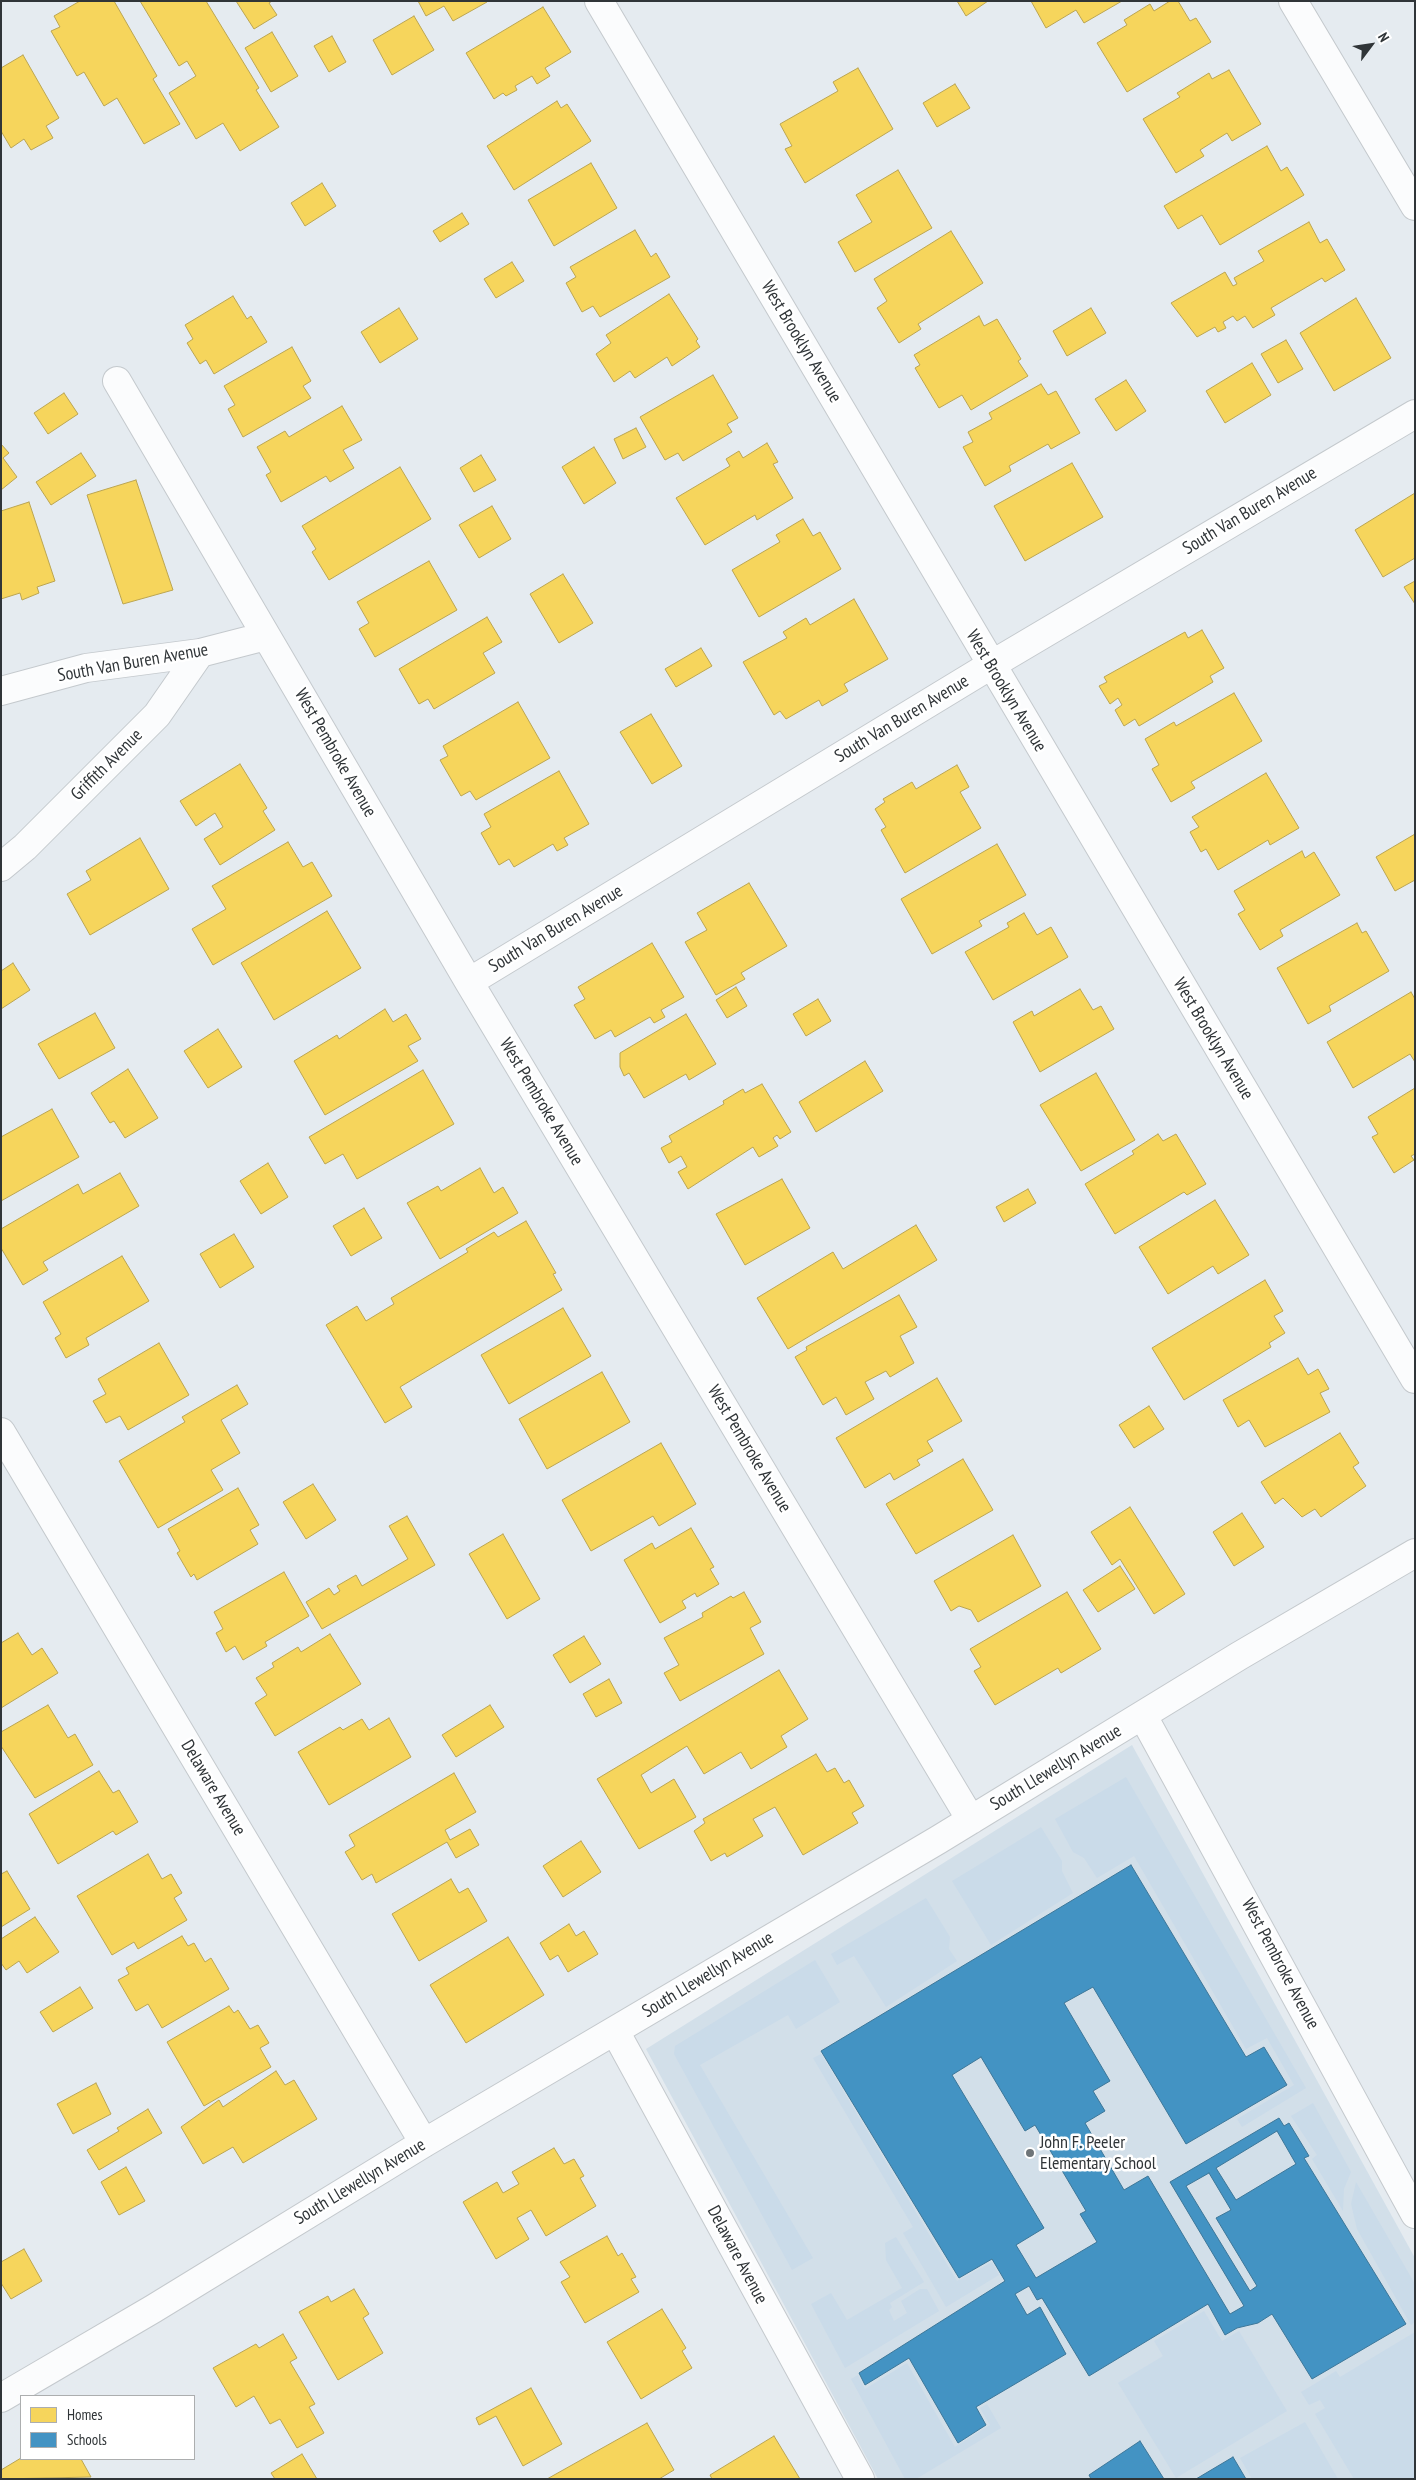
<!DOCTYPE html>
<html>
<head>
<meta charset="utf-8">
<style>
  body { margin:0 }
  #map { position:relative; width:1416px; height:2480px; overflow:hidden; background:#e5ebf0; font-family:"PT Sans Narrow",sans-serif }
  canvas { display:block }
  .frame { position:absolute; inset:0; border:2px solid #303538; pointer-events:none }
  .legend { position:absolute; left:20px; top:2395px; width:175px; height:65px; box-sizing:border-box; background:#fff; border:1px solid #acaeaf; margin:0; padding:6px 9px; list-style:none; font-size:15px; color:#303538 }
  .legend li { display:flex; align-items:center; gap:10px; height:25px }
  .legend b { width:25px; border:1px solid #acaeaf }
  .north { position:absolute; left:1346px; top:20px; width:50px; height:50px; -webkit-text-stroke:4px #fff; paint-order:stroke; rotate:59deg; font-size:14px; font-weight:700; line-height:20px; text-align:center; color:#303538 }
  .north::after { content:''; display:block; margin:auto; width:18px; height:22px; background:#303538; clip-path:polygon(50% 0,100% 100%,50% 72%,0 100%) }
</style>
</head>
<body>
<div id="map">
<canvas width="1416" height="2480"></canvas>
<div class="frame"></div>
<ul class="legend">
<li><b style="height:14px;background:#f6d55c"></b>Homes</li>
<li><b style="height:14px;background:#4393c3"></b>Schools</li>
</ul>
<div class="north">N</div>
</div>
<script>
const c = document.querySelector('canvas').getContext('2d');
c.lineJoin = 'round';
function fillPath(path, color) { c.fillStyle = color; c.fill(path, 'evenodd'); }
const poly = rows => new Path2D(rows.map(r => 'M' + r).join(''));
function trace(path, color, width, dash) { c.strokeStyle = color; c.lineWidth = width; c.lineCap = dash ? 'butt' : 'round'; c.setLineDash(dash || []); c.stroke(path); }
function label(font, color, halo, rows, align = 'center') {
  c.font = font + ' "PT Sans Narrow",sans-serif'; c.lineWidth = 5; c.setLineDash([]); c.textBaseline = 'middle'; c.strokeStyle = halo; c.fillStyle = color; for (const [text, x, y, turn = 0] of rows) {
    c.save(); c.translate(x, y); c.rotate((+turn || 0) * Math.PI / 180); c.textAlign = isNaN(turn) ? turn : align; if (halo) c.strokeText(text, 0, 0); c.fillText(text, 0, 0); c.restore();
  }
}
fillPath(poly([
  [1132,1745,1415,2258,1415,2479,878,2479,646,2049]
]), '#d2dfe9');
fillPath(poly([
  [1126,1777,1306,2088,1242,2127,1237,2119,1294,2085,1267,2038,1246,2049,1134,1856,1097,1878,1084,1858,1073,1852,1055,1819],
  [1041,1827,1062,1861,1062,1871,1073,1893,991,1945,952,1881],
  [926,1898,950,1937,949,1949,957,1961,886,2007,854,1956,837,1965,831,1954],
  [815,1960,840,2002,796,2029,788,2015,700,2065,813,2258,792,2270,674,2054,675,2046],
  [821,2054,957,2281,992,2262,999,2275,946,2307,903,2233,913,2227,813,2058],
  [1313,2103,1351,2172,1344,2189,1343,2211,1312,2159,1317,2155,1291,2116],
  [1356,2182,1415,2284,1415,2322,1411,2325,1357,2229,1351,2204],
  [896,2237,924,2282,890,2303,892,2307,889,2310,894,2321,907,2313,901,2301,920,2289,927,2289,939,2311,845,2368,811,2304,831,2293,847,2320,902,2288,886,2260,885,2243],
  [1204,2311,1222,2341,1239,2331,1287,2411,1176,2478,1118,2383,1163,2356,1154,2341],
  [1415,2332,1415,2479,1354,2479,1315,2414,1325,2408,1320,2400,1309,2405,1301,2392,1336,2371,1340,2377],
  [907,2363,955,2447,990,2425,980,2408,987,2404,1001,2428,916,2479,905,2479,851,2379,858,2375,865,2389],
  [1305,2422,1338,2479,1252,2479,1240,2458]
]), '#cadbe9');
const homes = poly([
  [80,1,114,1,157,76,153,79,180,124,144,144,117,98,104,106,84,72,77,76,51,31,60,27,54,16,80,1],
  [140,1,206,1,259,88,256,90,279,127,240,151,223,123,196,139,169,93,196,76,187,61,179,66,140,1],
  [236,1,272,1,269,3,277,15,254,29,236,1],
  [418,1,486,1,487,2,453,21,444,6,426,16,418,1],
  [957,1,988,1,966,16,957,1],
  [1031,1,1122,1,1084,23,1076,10,1046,28,1031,1],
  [1170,1,1178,1,1190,21,1196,18,1211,42,1127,92,1097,43,1127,25,1124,20,1150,4,1154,11,1170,1],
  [543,7,571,52,545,68,550,76,537,84,532,76,515,86,517,90,506,96,503,93,494,99,466,53,543,7],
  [414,16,434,50,392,75,373,40,414,16],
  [272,32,298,76,271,92,245,48,272,32],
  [332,36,346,62,329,72,314,46,332,36],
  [23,55,59,118,46,126,53,138,31,150,24,139,11,148,1,131,1,68,23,55],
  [858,68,893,129,805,183,785,149,792,146,780,124,838,91,833,82,858,68],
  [1229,70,1261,124,1232,141,1227,133,1200,150,1204,156,1176,173,1143,119,1180,97,1177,93,1209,73,1212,79,1229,70],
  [955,84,970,108,937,127,923,103,955,84],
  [557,101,561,108,567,104,591,141,514,190,487,146,557,101],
  [1267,146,1281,171,1287,167,1304,195,1220,245,1202,215,1178,229,1164,206,1267,146],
  [591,163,617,208,554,246,528,200,591,163],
  [898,170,932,228,855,272,838,242,872,222,856,195,898,170],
  [322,183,336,206,305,226,291,203,322,183],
  [462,213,469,224,440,242,433,231,462,213],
  [1309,222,1320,243,1327,239,1345,270,1325,282,1322,278,1271,308,1275,315,1253,328,1245,316,1237,321,1233,316,1223,322,1226,328,1218,332,1215,327,1197,337,1171,303,1225,272,1233,286,1237,284,1234,278,1264,261,1258,251,1309,222],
  [635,230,651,257,656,253,670,277,600,317,593,306,582,312,566,283,576,277,570,267,635,230],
  [951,231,983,283,918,324,921,329,899,343,877,308,887,301,874,279,951,231],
  [512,262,524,281,496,298,484,279,512,262],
  [669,294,698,339,696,341,700,347,672,366,667,357,635,378,630,371,614,382,596,354,611,343,606,335,669,294],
  [233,296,247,319,251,316,267,342,214,374,206,360,200,364,187,343,193,339,185,325,233,296],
  [1356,298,1391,358,1334,391,1300,333,1356,298],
  [399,308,418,339,380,363,361,332,399,308],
  [1091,308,1106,333,1067,356,1053,331,1091,308],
  [979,316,984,326,997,319,1021,359,1018,361,1028,376,971,410,962,395,939,408,915,368,920,365,914,355,979,316],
  [1286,340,1303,369,1278,383,1261,354,1286,340],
  [292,347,311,381,303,386,311,398,243,437,228,409,235,405,224,386,292,347],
  [1252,363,1271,395,1225,423,1206,391,1252,363],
  [713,375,738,418,727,424,732,432,683,461,678,453,665,460,640,417,713,375],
  [1126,380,1146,411,1116,431,1095,399,1126,380],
  [1041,384,1048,395,1056,391,1080,433,1051,449,1048,444,1009,466,1011,471,985,486,963,447,973,442,968,432,992,419,989,413,1041,384],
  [64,393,78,414,48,434,34,413,64,393],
  [342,406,362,440,343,450,354,468,330,482,326,476,281,502,266,475,271,472,257,447,285,431,289,437,342,406],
  [636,428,646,447,623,459,614,439,636,428],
  [767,443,778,462,773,464,793,498,757,520,755,515,705,545,676,498,730,466,726,459,739,451,743,458,767,443],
  [1,444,9,453,3,458,17,477,1,490,1,444],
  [594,447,616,483,584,504,562,467,594,447],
  [81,453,96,476,51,505,36,482,81,453],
  [481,455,496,480,474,492,460,468,481,455],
  [1072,463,1103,517,1025,561,994,506,1072,463],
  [400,467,431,519,329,580,312,552,316,549,302,526,400,467],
  [136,480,173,590,123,604,87,495,136,480],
  [1415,493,1415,558,1383,577,1355,530,1415,493],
  [29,502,55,581,37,587,39,593,22,600,20,593,1,599,1,511,29,502],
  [492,506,511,539,479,558,459,525,492,506],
  [803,519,813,536,820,532,841,569,759,617,732,570,780,542,776,535,803,519],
  [429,561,457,610,375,657,359,629,369,623,357,602,429,561],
  [563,574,593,623,559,643,530,594,563,574],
  [1415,581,1415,604,1404,587,1415,581],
  [854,599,888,659,844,684,848,691,822,706,819,700,786,719,780,711,774,715,743,662,787,638,783,632,806,618,810,625,854,599],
  [487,617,502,642,483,653,495,673,434,709,428,699,419,704,399,669,487,617],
  [1202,630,1224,668,1210,676,1213,682,1139,726,1135,719,1124,726,1115,710,1122,705,1118,698,1110,704,1099,686,1107,682,1104,677,1185,632,1188,638,1202,630],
  [701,648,712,666,676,687,665,669,701,648],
  [1234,693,1262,741,1191,782,1195,788,1171,802,1152,769,1159,765,1145,739,1174,722,1176,726,1234,693],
  [518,702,550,758,476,800,470,791,461,796,440,760,448,756,443,746,518,702],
  [651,714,682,766,652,784,620,732,651,714],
  [240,764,267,808,263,811,275,830,220,865,204,839,223,827,215,813,196,826,180,801,240,764],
  [957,765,969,787,960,792,981,828,905,873,881,830,886,827,875,809,885,802,883,799,912,782,916,789,957,765],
  [559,771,589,824,564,838,568,845,557,851,553,844,514,867,509,859,499,865,481,833,491,827,484,814,559,771],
  [1266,773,1299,828,1270,845,1268,840,1218,870,1206,849,1201,852,1190,832,1199,827,1192,817,1266,773],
  [1415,834,1415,880,1395,891,1376,857,1415,834],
  [140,838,169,889,90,935,67,894,91,880,86,871,140,838],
  [288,842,303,867,312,862,332,896,213,965,192,929,226,909,212,886,288,842],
  [997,844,1026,895,979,921,982,926,932,954,901,899,997,844],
  [1302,851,1305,858,1314,852,1340,895,1280,930,1283,936,1260,950,1238,914,1245,910,1234,891,1302,851],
  [749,883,787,946,741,973,745,979,716,995,685,942,707,930,697,913,749,883],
  [327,911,361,968,274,1020,241,963,327,911],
  [1024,913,1037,935,1051,927,1068,957,993,1000,965,952,1009,927,1007,923,1024,913],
  [1357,923,1362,933,1366,931,1389,971,1329,1006,1331,1011,1308,1024,1277,968,1357,923],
  [652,943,684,997,661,1010,665,1017,654,1023,650,1017,615,1037,611,1030,595,1039,574,1005,585,999,578,987,652,943],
  [13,963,30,990,1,1009,1,971,13,963],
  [736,987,747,1006,727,1018,716,1000,736,987],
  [1080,989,1093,1010,1101,1006,1114,1029,1040,1072,1013,1022,1032,1011,1034,1016,1080,989],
  [1411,992,1415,999,1415,1062,1410,1054,1353,1088,1327,1042,1411,992],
  [818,999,831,1021,806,1036,793,1014,818,999],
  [385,1009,393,1022,406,1014,421,1039,408,1046,418,1061,325,1115,294,1061,337,1035,339,1039,385,1009],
  [95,1013,115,1048,59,1079,38,1044,95,1013],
  [686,1014,716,1064,689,1080,686,1074,644,1098,629,1073,624,1076,620,1067,620,1053,686,1014],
  [218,1029,242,1067,208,1088,184,1051,218,1029],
  [865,1061,883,1091,816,1132,799,1102,865,1061],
  [128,1069,158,1118,125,1138,114,1121,110,1123,91,1093,128,1069],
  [423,1070,454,1124,357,1179,343,1154,325,1164,309,1137,423,1070],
  [1096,1073,1135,1140,1081,1171,1040,1105,1096,1073],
  [762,1084,791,1132,780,1139,777,1135,773,1138,778,1146,759,1157,753,1147,688,1189,678,1172,687,1167,681,1156,669,1163,661,1148,672,1142,669,1136,724,1104,723,1101,743,1089,745,1093,762,1084],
  [1415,1088,1415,1154,1411,1156,1414,1160,1394,1173,1372,1137,1378,1134,1368,1117,1415,1088],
  [52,1109,79,1157,1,1201,1,1137,52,1109],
  [1158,1134,1163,1141,1176,1134,1206,1184,1187,1195,1184,1192,1115,1234,1085,1184,1134,1154,1132,1151,1158,1134],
  [268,1163,288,1197,261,1214,240,1181,268,1163],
  [480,1168,494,1193,503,1187,518,1213,440,1259,407,1203,438,1186,441,1191,480,1168],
  [120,1173,139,1206,43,1262,48,1270,23,1285,1,1248,1,1229,78,1184,83,1194,120,1173],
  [782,1179,810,1228,745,1265,716,1214,782,1179],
  [1028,1189,1036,1203,1004,1222,996,1207,1028,1189],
  [1215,1200,1249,1255,1218,1274,1213,1266,1168,1294,1139,1247,1215,1200],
  [364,1208,382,1238,351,1256,333,1226,364,1208],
  [526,1221,556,1273,553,1274,562,1290,400,1387,412,1407,385,1423,326,1325,357,1306,366,1321,394,1304,391,1298,468,1252,466,1249,494,1232,498,1237,526,1221],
  [916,1225,937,1260,788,1349,757,1298,833,1252,843,1269,916,1225],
  [234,1234,254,1267,220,1288,200,1254,234,1234],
  [122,1256,149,1301,86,1338,89,1345,66,1358,55,1338,61,1334,43,1302,122,1256],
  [1265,1280,1283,1311,1274,1316,1285,1333,1269,1343,1271,1347,1184,1400,1152,1348,1265,1280],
  [899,1295,917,1327,900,1336,914,1363,890,1377,886,1371,865,1382,874,1399,846,1415,836,1397,823,1405,795,1357,807,1350,806,1347,899,1295],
  [563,1308,591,1356,509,1404,481,1355,563,1308],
  [159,1343,189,1395,128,1430,120,1416,106,1423,93,1401,106,1394,98,1379,159,1343],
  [1298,1358,1308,1375,1318,1369,1329,1389,1320,1393,1330,1412,1265,1447,1249,1420,1238,1427,1223,1400,1298,1358],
  [602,1372,630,1422,547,1469,519,1419,602,1372],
  [937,1378,962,1421,927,1441,933,1451,917,1460,920,1465,894,1480,890,1473,865,1488,836,1438,937,1378],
  [237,1385,248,1404,221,1420,240,1453,211,1470,223,1490,158,1528,119,1461,185,1422,182,1417,237,1385],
  [1149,1406,1164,1429,1134,1448,1119,1425,1149,1406],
  [1340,1433,1359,1463,1353,1467,1366,1486,1321,1517,1315,1509,1302,1517,1283,1498,1275,1504,1261,1482,1340,1433],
  [661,1443,696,1504,659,1526,653,1516,591,1551,562,1500,661,1443],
  [963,1459,993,1510,916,1554,886,1504,963,1459],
  [313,1484,336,1520,306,1539,283,1502,313,1484],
  [238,1488,259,1525,250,1530,258,1544,197,1580,194,1574,191,1577,177,1553,180,1551,168,1529,238,1488],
  [1130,1507,1185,1594,1154,1614,1120,1559,1112,1565,1091,1532,1130,1507],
  [1242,1513,1264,1547,1234,1566,1213,1532,1242,1513],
  [407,1516,435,1565,322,1629,306,1602,329,1588,334,1595,340,1591,337,1586,356,1575,362,1586,408,1559,389,1526,407,1516],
  [691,1528,714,1567,710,1569,719,1584,697,1597,695,1593,682,1601,686,1608,660,1623,624,1560,652,1543,655,1549,691,1528],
  [503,1534,540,1599,507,1619,469,1554,503,1534],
  [1013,1535,1041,1586,978,1622,971,1610,959,1606,951,1611,934,1581,1013,1535],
  [1120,1566,1135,1589,1098,1612,1083,1590,1120,1566],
  [284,1572,309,1616,265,1642,267,1646,243,1660,235,1646,226,1652,216,1633,223,1629,214,1612,284,1572],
  [744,1592,761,1622,750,1628,764,1654,680,1701,664,1673,679,1665,664,1638,703,1617,702,1613,731,1596,733,1598,744,1592],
  [1067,1592,1101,1649,1061,1673,1058,1668,995,1705,974,1671,981,1667,970,1649,1067,1592],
  [18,1633,32,1655,42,1648,58,1673,1,1708,1,1643,18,1633],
  [330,1634,361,1684,275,1736,255,1703,267,1695,256,1678,274,1667,272,1663,298,1647,301,1652,330,1634],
  [584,1636,601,1664,570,1683,553,1655,584,1636],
  [779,1670,808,1719,781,1736,787,1747,751,1769,741,1752,704,1774,687,1746,641,1775,651,1793,674,1779,696,1817,639,1849,597,1779,779,1670],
  [609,1679,622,1703,596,1717,583,1694,609,1679],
  [48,1705,68,1738,75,1734,93,1765,35,1798,1,1746,1,1732,48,1705],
  [490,1705,504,1727,456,1757,442,1735,490,1705],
  [389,1718,411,1757,329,1805,298,1752,340,1727,343,1730,362,1719,369,1730,389,1718],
  [816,1754,827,1772,835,1768,844,1783,849,1780,864,1806,852,1813,858,1823,803,1855,775,1807,753,1819,763,1836,727,1857,725,1853,711,1861,694,1831,705,1823,703,1819,816,1754],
  [99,1771,113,1793,119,1790,138,1822,116,1835,113,1831,58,1864,29,1814,99,1771],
  [454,1773,476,1812,445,1830,450,1840,470,1829,479,1845,456,1858,447,1842,376,1883,372,1874,362,1880,345,1852,355,1846,349,1835,454,1773],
  [581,1841,601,1872,563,1897,543,1866,581,1841],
  [148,1854,162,1879,171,1874,182,1893,174,1898,187,1920,138,1949,134,1942,112,1955,77,1896,148,1854],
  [7,1871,30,1909,1,1927,1,1874,7,1871],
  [451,1879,459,1893,468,1888,487,1921,419,1961,392,1914,451,1879],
  [35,1917,59,1952,27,1973,19,1961,6,1970,1,1963,1,1939,35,1917],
  [569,1924,576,1936,584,1931,598,1954,568,1972,558,1955,550,1960,540,1943,569,1924],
  [182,1936,188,1946,194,1943,205,1962,211,1958,229,1989,162,2028,148,2004,136,2011,118,1980,129,1974,126,1968,182,1936],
  [508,1937,544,1995,466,2043,430,1985,508,1937],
  [80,1987,93,2008,53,2032,40,2012,80,1987],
  [229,2006,234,2013,238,2010,250,2029,258,2025,269,2043,260,2048,271,2067,204,2106,167,2042,229,2006],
  [276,2071,285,2085,294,2080,317,2119,243,2163,233,2147,203,2164,181,2127,219,2100,223,2107,276,2071],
  [96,2083,111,2114,73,2134,57,2104,96,2083],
  [148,2109,162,2133,99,2170,87,2150,119,2131,117,2128,148,2109],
  [554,2148,564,2164,574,2159,584,2176,580,2178,596,2206,546,2236,531,2210,517,2218,529,2239,496,2259,463,2202,497,2182,503,2193,519,2184,512,2172,554,2148],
  [126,2167,145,2201,119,2215,101,2182,126,2167],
  [607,2236,618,2256,622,2253,636,2277,631,2279,639,2292,585,2323,561,2282,570,2277,560,2262,607,2236],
  [24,2249,42,2281,11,2299,1,2283,1,2262,24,2249],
  [354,2289,369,2314,363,2318,383,2353,338,2380,299,2312,328,2296,331,2302,354,2289],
  [662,2309,686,2348,682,2351,692,2368,641,2399,607,2342,662,2309],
  [283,2334,297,2358,290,2362,315,2404,309,2407,324,2433,297,2448,280,2419,270,2424,254,2396,236,2407,213,2368,256,2344,259,2348,283,2334],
  [531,2388,562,2444,523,2466,496,2416,479,2425,476,2418,531,2388],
  [647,2423,674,2470,659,2479,547,2479,647,2423],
  [774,2436,800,2479,712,2479,710,2475,774,2436],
  [302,2454,317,2479,275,2479,271,2473,302,2454],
  [21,2458,81,2459,91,2477,1,2479,1,2470,21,2458]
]);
fillPath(homes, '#f6d55c');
trace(homes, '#bba551', 1);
const schools = poly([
  [1131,1865,1246,2057,1264,2047,1287,2085,1186,2144,1093,1987,1064,2003,1110,2081,1093,2091,1105,2111,1085,2123,1124,2190,1148,2176,1230,2314,1244,2306,1170,2182,1279,2118,1284,2126,1289,2123,1309,2156,1304,2158,1406,2324,1312,2379,1272,2314,1258,2323,1237,2328,1225,2335,1208,2304,1089,2376,1042,2298,1037,2300,1029,2286,1015,2294,1027,2315,1040,2307,1066,2354,976,2407,986,2425,958,2443,909,2358,865,2385,859,2373,1005,2281,992,2259,959,2278,821,2051,1131,1865],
  [981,2057,1025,2131,1035,2125,1086,2211,1080,2214,1097,2242,1036,2278,1016,2245,1044,2228,952,2075,981,2057],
  [1277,2131,1296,2164,1236,2200,1216,2168,1277,2131],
  [1209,2173,1231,2210,1216,2218,1257,2286,1250,2291,1186,2186,1209,2173],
  [1140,2441,1164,2479,1091,2479,1089,2475,1140,2441],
  [1233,2457,1246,2479,1196,2479,1233,2457]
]);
fillPath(schools, '#4393c3');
trace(schools, '#3d7799', 1);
const street = poly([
  [599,1,1415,1379],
  [1293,1,1415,206],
  [117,381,469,982,971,1820],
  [1,691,86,668,200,653,266,636],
  [1,867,25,847,157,715,200,653],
  [469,982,991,665,1415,414],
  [1,1432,424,2143],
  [1143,1716,1415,2214],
  [615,2031,860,2479],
  [1,2398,153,2309,424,2143,938,1840,1239,1656,1415,1553]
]);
trace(street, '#c4c9cd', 30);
trace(street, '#fbfcfd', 28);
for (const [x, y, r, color] of [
  [1030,2153,5,"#6f7578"]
]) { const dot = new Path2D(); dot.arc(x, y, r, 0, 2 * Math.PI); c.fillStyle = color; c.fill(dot); trace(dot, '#fff', 2); }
label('18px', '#303538', '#fff', [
  ["West Brooklyn Avenue",801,342,59],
  ["South Van Buren Avenue",1250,511,-31],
  ["South Van Buren Avenue",133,663,-10],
  ["West Brooklyn Avenue",1006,691,59],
  ["South Van Buren Avenue",902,719,-31],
  ["West Pembroke Avenue",335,753,60],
  ["Griffith Avenue",107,765,-45],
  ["South Van Buren Avenue",556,929,-31],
  ["West Brooklyn Avenue",1213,1039,59],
  ["West Pembroke Avenue",541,1102,59],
  ["West Pembroke Avenue",749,1449,59],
  ["South Llewellyn Avenue",1056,1768,-31],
  ["Delaware Avenue",213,1788,59],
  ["West Pembroke Avenue",1280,1964,62],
  ["South Llewellyn Avenue",708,1975,-31],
  ["South Llewellyn Avenue",360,2182,-31],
  ["Delaware Avenue",737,2255,62]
]);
label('18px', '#303538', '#fff', [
  ["John F. Peeler",1040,2143],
  ["Elementary School",1040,2164]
], 'left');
</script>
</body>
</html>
